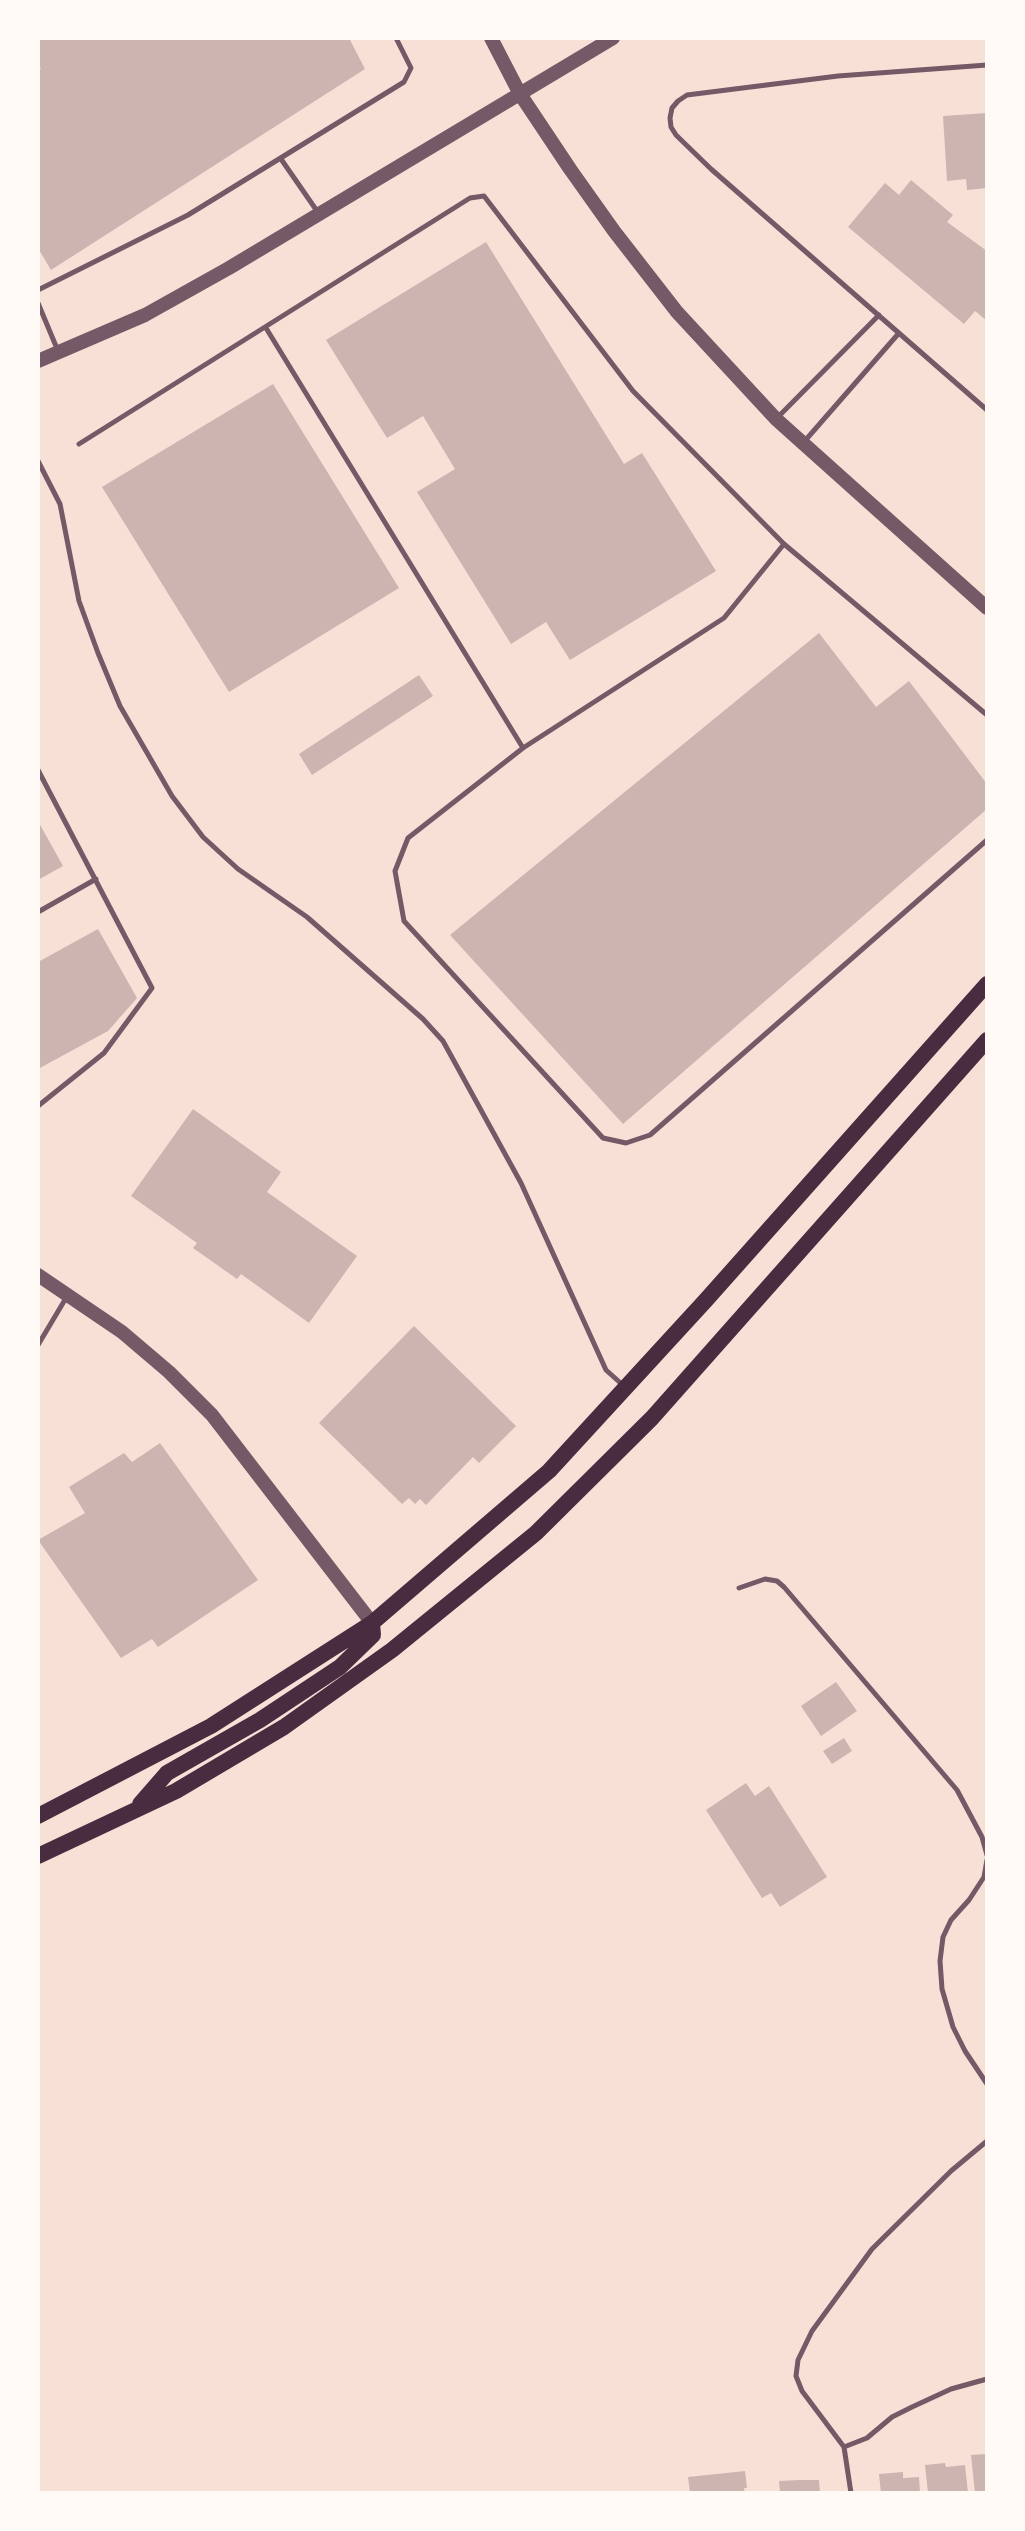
<!DOCTYPE html>
<html>
<head>
<meta charset="utf-8">
<style>
  body { margin:0 }
  #map { position:relative; width:1025px; height:2531px; overflow:hidden; background:#f7e1d7; font-family:"Golos Text",sans-serif }
  canvas { display:block }
  .frame { position:absolute; inset:0; border:40px solid #fffaf5; pointer-events:none }
</style>
</head>
<body>
<div id="map">
<canvas width="1025" height="2531"></canvas>
<div class="frame"></div>
</div>
<script>
const c = document.querySelector('canvas').getContext('2d');
c.lineJoin = 'round';
function fillPath(path, color) { c.fillStyle = color; c.fill(path, 'evenodd'); }
const poly = rows => new Path2D(rows.map(r => 'M' + r).join(''));
function trace(path, color, width, dash) { c.strokeStyle = color; c.lineWidth = width; c.lineCap = dash ? 'butt' : 'round'; c.setLineDash(dash || []); c.stroke(path); }
fillPath(poly([
  [38,38,349,38,365,69,51,270,38,248,38,70,41,69,38,64],
  [987,113,987,188,967,190,966,179,947,181,943,116],
  [911,180,953,215,947,222,987,251,987,321,975,311,964,324,848,227,885,183,899,195],
  [486,242,624,464,642,453,716,571,570,660,546,622,511,644,417,492,455,469,423,416,387,438,326,340],
  [273,384,399,588,229,692,102,487],
  [819,633,876,707,909,681,987,784,987,809,623,1124,450,935],
  [419,675,433,696,312,775,299,754],
  [38,821,63,866,38,880],
  [98,929,137,998,108,1031,38,1069,38,962],
  [193,1109,281,1172,267,1192,357,1256,309,1323,241,1274,237,1279,193,1248,197,1243,131,1196],
  [414,1326,516,1426,479,1463,473,1457,426,1505,420,1499,415,1504,409,1498,402,1504,319,1423],
  [160,1443,258,1580,158,1647,152,1639,121,1658,38,1540,85,1513,69,1487,124,1453,132,1462],
  [836,1682,857,1711,821,1736,801,1706],
  [844,1738,852,1751,832,1764,823,1751],
  [746,1783,755,1796,769,1786,827,1877,780,1907,771,1893,762,1898,706,1810],
  [987,2454,987,2493,975,2493,971,2455],
  [945,2463,946,2467,965,2465,968,2493,928,2493,925,2465],
  [745,2471,747,2488,744,2488,745,2493,690,2493,688,2477],
  [903,2472,903,2478,919,2477,920,2493,881,2493,879,2474],
  [800,2480,819,2480,820,2493,780,2493,779,2481]
]), '#ccb4b1');
trace(poly([
  [987,65,838,76,687,95,678,101,672,108,670,118,671,127,676,135,711,169,987,410],
  [281,159,317,211],
  [38,290,188,215,404,82,411,68,396,38],
  [38,303,58,351],
  [266,328,523,748],
  [778,417,879,315],
  [803,443,899,333],
  [79,444,470,198,484,196,633,391,784,544,987,715],
  [38,461,60,504,79,601,98,653,120,706,172,796,203,837,238,869,307,917,423,1019,443,1041,521,1183,606,1370,625,1387],
  [784,544,724,618,523,748,408,838,395,871,404,921,603,1138,626,1143,650,1135,987,840],
  [38,770,152,988,104,1053,38,1106],
  [38,912,96,879],
  [38,1345,66,1298],
  [739,1588,765,1579,777,1581,784,1587,957,1790,982,1837,987,1855],
  [987,1860,984,1877,969,1900,951,1920,943,1937,940,1961,942,1989,953,2027,965,2051,987,2084],
  [844,2447,867,2438,892,2417,912,2407,951,2389,987,2379],
  [851,2493,844,2447,802,2391,796,2376,798,2360,812,2331,872,2249,951,2171,987,2141]
]), '#755966', 5);
trace(poly([
  [491,38,520,94,570,169,614,231,677,312,776,419,987,608],
  [38,361,145,315,229,268,613,38],
  [38,1275,122,1332,169,1372,212,1415,372,1623]
]), '#755966', 14);
trace(poly([
  [140,1804,167,1773,260,1720,340,1667,373,1635,372,1623],
  [38,1816,211,1726,372,1623,549,1471,706,1300,987,984],
  [38,1856,176,1791,284,1727,392,1650,536,1533,652,1418,987,1040]
]), '#4a2c40', 16);
</script>
</body>
</html>
